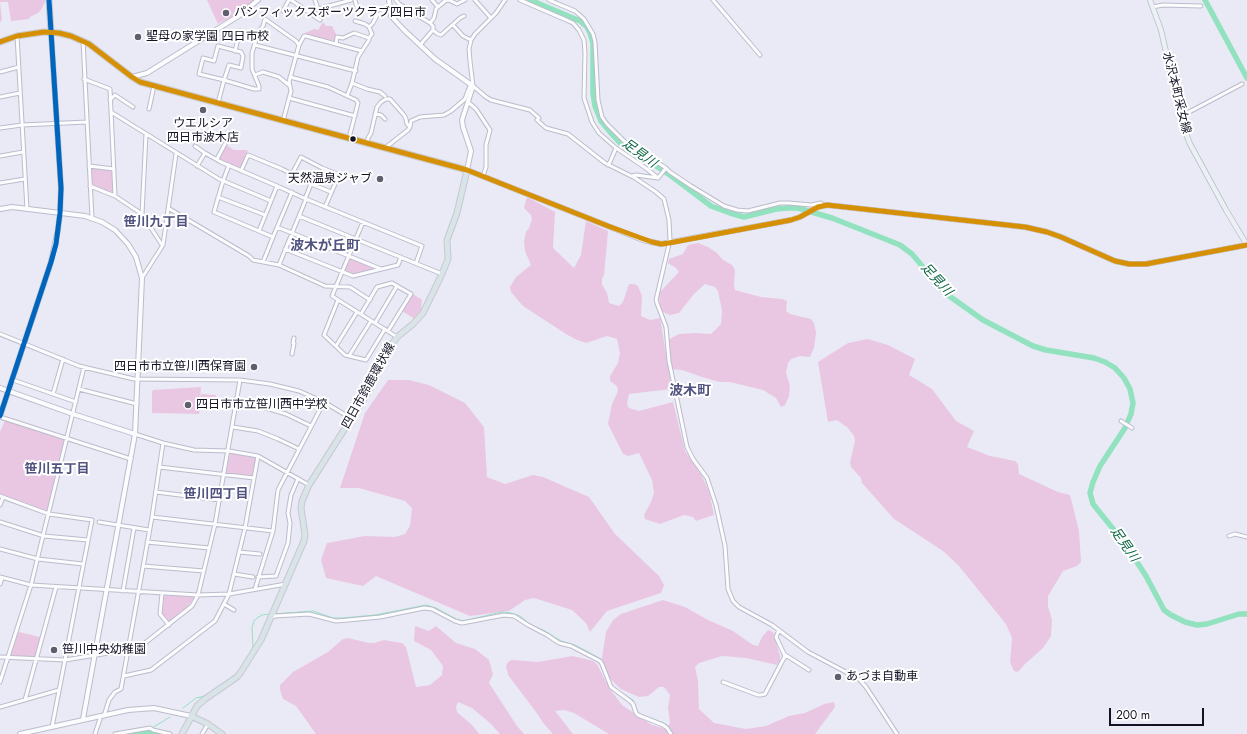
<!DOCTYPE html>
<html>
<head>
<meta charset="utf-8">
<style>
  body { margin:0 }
  #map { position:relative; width:1247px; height:734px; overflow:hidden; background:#eaeaf6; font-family:Jost,sans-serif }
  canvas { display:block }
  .scale { position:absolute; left:1109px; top:708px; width:95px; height:18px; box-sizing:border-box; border:2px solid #121225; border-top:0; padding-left:5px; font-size:12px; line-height:14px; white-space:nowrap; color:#121225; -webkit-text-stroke:3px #fff; paint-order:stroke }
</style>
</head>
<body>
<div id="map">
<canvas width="1247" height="734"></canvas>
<div class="scale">200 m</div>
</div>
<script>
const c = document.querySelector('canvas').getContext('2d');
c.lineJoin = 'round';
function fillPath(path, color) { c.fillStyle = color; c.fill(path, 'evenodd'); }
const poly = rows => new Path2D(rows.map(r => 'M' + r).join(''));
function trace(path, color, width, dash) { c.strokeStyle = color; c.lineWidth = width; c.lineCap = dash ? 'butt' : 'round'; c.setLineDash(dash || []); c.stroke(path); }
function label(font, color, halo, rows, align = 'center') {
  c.font = font + ' Jost,"Noto Sans JP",sans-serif'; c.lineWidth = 4; c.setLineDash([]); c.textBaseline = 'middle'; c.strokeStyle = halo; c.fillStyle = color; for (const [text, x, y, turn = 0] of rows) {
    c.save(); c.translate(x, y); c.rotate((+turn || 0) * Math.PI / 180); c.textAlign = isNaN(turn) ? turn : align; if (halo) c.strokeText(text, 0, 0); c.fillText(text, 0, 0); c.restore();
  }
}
fillPath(poly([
  [0,0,45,0,45,2,41,10,38,13,30,17,29,19,13,21,11,21,8,2,0,2,2,19,0,23],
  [207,0,255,0,243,11,218,24],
  [323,22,326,26,332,26,337,36,335,41,306,34,305,33,314,29,318,30],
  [226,145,234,150,248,150,241,168,239,168,218,159],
  [92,168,112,170,113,171,114,192,112,193,91,184,91,169],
  [527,197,555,212,553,248,574,268,581,255,586,221,608,231,604,275,602,279,602,284,607,293,609,303,619,306,623,302,629,284,634,284,638,286,642,296,641,316,650,320,660,318,672,389,629,394,627,404,629,408,639,411,673,402,685,451,702,476,709,491,714,515,696,521,693,517,684,515,660,524,645,519,644,515,651,502,654,493,652,480,639,453,628,456,623,454,608,424,612,404,618,391,617,386,610,381,610,376,618,363,620,353,617,339,607,336,586,343,575,339,566,334,523,306,511,292,510,287,516,277,531,265,525,251,524,241,526,232,529,228,532,219,531,215,524,208],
  [698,243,708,247,717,253,723,260,732,265,735,270,734,285,735,290,761,297,782,299,787,301,786,311,790,314,811,319,814,323,816,333,814,348,810,357,800,356,791,359,788,363,786,373,790,386,789,396,785,405,781,407,776,398,763,390,730,382,720,382,705,378,682,370,672,369,668,340,679,334,695,333,711,334,721,324,722,310,718,291,715,287,705,284,694,294,679,313,670,315,660,311,659,293,679,272,676,268,668,263,669,259,683,254,688,245],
  [351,258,375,268,374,269,354,275,345,271,345,270],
  [413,294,422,300,421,308,423,309,415,319,402,311],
  [868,339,888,345,915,359,909,375,932,389,956,421,974,431,967,447,990,456,1015,461,1018,464,1019,474,1058,492,1070,495,1079,531,1081,562,1077,566,1063,571,1048,596,1048,606,1052,620,1051,636,1043,648,1025,664,1018,672,1014,671,1010,662,1012,638,1006,624,958,565,943,551,894,519,862,483,861,478,851,467,850,462,855,441,854,436,848,428,837,420,828,422,818,362,848,343],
  [388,380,409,380,429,385,465,403,484,427,487,477,505,484,533,475,543,477,589,497,615,534,659,576,664,585,661,593,607,611,590,632,586,623,572,610,534,598,525,600,509,611,470,616,376,576,363,586,326,578,321,560,327,543,365,536,395,537,405,534,410,526,412,508,405,501,359,488,340,488,365,413],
  [201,387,200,399,201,394,216,395,215,410,200,409,199,414,152,413,152,392,153,390],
  [5,420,64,438,65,440,57,473,48,510,46,511,0,494,0,432],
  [231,453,256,457,256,458,253,476,252,477,227,474,226,473,230,454],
  [165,595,193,597,194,598,185,610,169,622,162,614,164,597],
  [663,600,685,607,708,620,733,631,753,645,758,646,762,637,768,630,773,632,780,656,780,661,777,665,746,658,722,656,699,663,695,667,698,681,699,709,714,723,746,729,766,726,789,716,805,713,824,704,834,702,835,707,815,734,609,734,574,713,564,710,555,711,573,734,553,734,544,724,536,712,508,675,506,666,508,662,512,660,538,662,573,656,593,661,597,664,609,688,622,705,652,725,663,728,667,727,670,723,668,708,670,695,664,687,659,687,648,696,639,697,621,689,607,676,602,658,606,632,613,620,621,614],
  [415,626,429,631,436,626,456,643,475,649,489,660,493,674,489,683,517,726,524,734,500,734,490,723,472,708,458,702,456,707,457,712,473,726,479,734,316,734,296,706,283,699,280,690,280,685,293,672,328,652,343,639,348,638,369,643,374,643,384,640,402,643,406,647,416,687,430,685,442,675,443,666,431,650,414,641],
  [19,632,40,637,35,656,12,656,11,655,18,633]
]), '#e9c7e2');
trace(poly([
  [274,614,313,611,333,618,342,618,375,615,426,605,436,608,456,619,463,621,502,612,511,613,520,616,531,625,545,631,561,641,575,645,601,659,604,663,607,673],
  [251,651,253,647,252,628,254,621,257,618,262,615,269,614],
  [618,691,633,700,638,713,664,723,669,727,673,734],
  [183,708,196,698,205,696],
  [152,728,170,717],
  [147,732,150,730]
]), '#92e2bf', 1);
trace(poly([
  [530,0,580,21,587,27,590,33,593,43,593,93,595,106,601,121,611,133,620,143,670,175,711,206,730,213,744,217,776,209,788,208,798,208,832,218,880,237,900,245,912,254,945,293,983,320,1033,346,1046,350,1094,358,1105,362,1115,368,1124,378,1130,389,1133,403,1131,414,1125,428,1100,466,1093,482,1090,493,1093,504,1126,545,1146,576,1164,610,1171,615,1185,622,1197,625,1207,624,1239,614,1247,614],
  [1205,0,1247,78],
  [132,734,147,732,160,734]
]), '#92e2bf', 5.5);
const minor = poly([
  [291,0,320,20],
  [315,0,318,9,351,0],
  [355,0,359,15],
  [396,0,399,4,430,23,433,26,433,30,420,45],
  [432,0,438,7,445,1,449,0,457,4,465,0],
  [475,0,491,18],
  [505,0,496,13,475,34,471,40,469,49,470,61,473,86,486,97,491,100,530,110,539,118,537,120,546,128,568,134,605,163,635,178,656,192,664,199,669,220,670,240,656,300,657,303,666,327,669,361,687,447,693,459,707,478,716,505,725,546,728,589,733,601,739,607,772,625,808,652,859,679,866,687,897,734],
  [520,0,564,19,573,23,579,30,584,40,585,53,584,98,592,122,599,133,616,148,647,169,658,178],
  [549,0,575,11,584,19,593,34,595,42,598,100,602,117,607,124,624,141,666,168,670,172,691,186,724,206,737,210,748,211,780,203,789,203,811,205,821,203,823,205],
  [713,0,760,55],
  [1152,7,1163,5,1201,6],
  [283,11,289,0],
  [310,11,318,9],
  [355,21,365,24,369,27],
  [430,23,434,18,436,9,438,7],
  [453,25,463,36,471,40],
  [433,30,438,34,441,35,460,18,464,16],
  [17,36,27,209],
  [369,38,372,34,369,27,373,23,377,15,390,9],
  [83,40,92,218],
  [336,44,337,37,343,38,354,33,369,38,369,40,358,57,352,83,347,96],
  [255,45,356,71],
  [235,51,240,31],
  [0,72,19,67],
  [255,75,263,72,279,77,290,86],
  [290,77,328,87,356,100,358,103,349,138],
  [84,79,110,89,115,196],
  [352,83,367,89,380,92,385,96],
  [0,97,20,93],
  [289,98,355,116],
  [110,100,115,95,133,107],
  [468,102,476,109,490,130,486,145,486,167,483,176],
  [218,103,224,80,229,65,241,68,243,56,241,52,218,46,214,61,203,58,199,74,224,80,254,89,259,89,259,86,252,69,252,53,258,33,263,26,265,19,296,41,299,45],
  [149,109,154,86],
  [111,112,219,179,271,201],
  [375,114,381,115,385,119],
  [1181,115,1191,111,1242,84],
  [283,121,291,91,289,82,299,45,304,36,306,36,362,51],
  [410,127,411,121,420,117,444,115,451,111,465,99,471,83],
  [0,128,22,125,87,122],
  [367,143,368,138,371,133,377,107,381,102,386,99,390,99,404,115,406,119,407,124,410,127,408,130,385,148],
  [195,146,205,153],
  [0,156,23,152],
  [217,159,225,144],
  [229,165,223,181,214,212,273,237,263,262],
  [608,165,610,162,616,148],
  [89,166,114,169],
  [197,166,205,153,221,162,277,186,306,199,422,246,416,263],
  [241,171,248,155,282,169,311,184,305,199],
  [292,174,301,157,322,168,339,175,325,207],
  [632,176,636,175,658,178],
  [658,178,666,168],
  [0,183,25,179],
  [311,184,331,192],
  [90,186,115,196,142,214,162,245],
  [218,197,265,215],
  [168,208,249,256,253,260,279,265,325,286,350,287,370,300],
  [142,214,146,134],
  [299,216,442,274],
  [363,222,332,296,397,337],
  [277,227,381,269],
  [259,231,277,186],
  [273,237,292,192],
  [285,249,353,276,398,265,401,257],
  [279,265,306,199],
  [142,278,163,245,176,154],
  [338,300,324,335,345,355,366,360,385,329],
  [361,314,377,287,392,283,397,286,411,294,388,331],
  [375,323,397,286],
  [0,334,79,366,134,379,240,380,270,384,299,391,324,402,352,419],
  [293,343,294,338],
  [336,346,357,312],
  [292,354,294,343],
  [349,356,371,321],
  [13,380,76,402],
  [79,389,137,404],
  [53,394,63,359],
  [236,404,266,408,286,414,311,426],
  [0,417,131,459],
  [1121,421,1132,428],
  [233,427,258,431,278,439,299,449],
  [135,434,163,443,194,450,229,451,258,456,309,485],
  [159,467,254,478],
  [156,492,220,500],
  [0,496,49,514,92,520,52,727],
  [0,505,3,497],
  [152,517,273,531],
  [0,522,44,536,88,540],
  [99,522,149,530],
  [1229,536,1235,534,1247,537],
  [147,542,209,548],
  [0,549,38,559,83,564],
  [239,552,260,554],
  [143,566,204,571],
  [234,574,253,577],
  [0,577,31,585,198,595,229,594,286,584],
  [258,577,276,576,288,543,290,523,288,513,291,495,298,479],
  [0,584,2,578],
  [255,589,273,531,278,490,324,402],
  [123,591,134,528],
  [162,593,160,614,169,625],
  [224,604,234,610],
  [271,618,275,616,309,614,336,621,348,620,380,617,424,608,432,609,455,621,462,623,504,615,514,616,528,625,547,635,559,643,571,646,600,661,602,664,611,687,630,701,633,704,636,713,638,715,663,725,667,728,671,734],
  [784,654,809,670],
  [0,657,65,660,134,649,145,643,192,606,198,595,215,524,240,380],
  [124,676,151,670,215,621,229,594,245,528,258,456],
  [0,682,31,585,84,367],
  [723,682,758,695,761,695,765,694,785,656,776,637,779,630],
  [25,700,56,587],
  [0,707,59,690],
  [104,716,109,700,115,692,121,689,152,517,163,443],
  [95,734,100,719,99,716],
  [115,734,150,728,153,730,170,734],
  [202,734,208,724]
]);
const tertiary = poly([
  [389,0,391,16,404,30,435,59,473,86,462,120,463,127,471,151,467,170],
  [132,77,147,73,240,15,258,0],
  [0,209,12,207,85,216,102,222,115,230,128,244,136,257,142,278,135,434,83,719],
  [0,388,73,414,135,434],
  [0,416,51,262,58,230,60,213,61,188,51,32],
  [20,734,128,710,154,708,191,716]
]);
const secondary = poly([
  [1150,0,1161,30,1183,126,1190,144,1226,210,1247,245],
  [467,170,643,240,661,244,791,220,800,217,818,207,827,205,1025,227,1047,232,1061,237,1115,261,1129,264,1146,264,1247,245]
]);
const primary = poly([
  [49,0,51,32],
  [0,42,17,36,44,32,59,33,71,36,89,44,132,77,140,82,467,170,457,213,447,240,448,259,442,274,423,313,413,324,397,337,387,351,370,389,309,485,302,501,301,508,305,535,304,541,261,640,241,672,237,677,205,699,197,706,182,734],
  [191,716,208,724,222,734]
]);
trace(minor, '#bbbccb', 5);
trace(tertiary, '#bbbccb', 6);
trace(secondary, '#bbbccb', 6);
trace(primary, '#c8c8d0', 7);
trace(minor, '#fcfcfe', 3);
trace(tertiary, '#fcfcfe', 4);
trace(secondary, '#eaf0f3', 4.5);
trace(primary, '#d8e4e8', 5);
trace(poly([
  [0,416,51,262,56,244,60,213,61,188,49,0]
]), '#0065bd', 5);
trace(poly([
  [0,42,17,36,44,32,59,33,71,36,89,44,132,77,140,82,467,170,608,226,652,242,661,244,669,243,791,220,800,217,818,207,827,205,1025,227,1047,232,1061,237,1115,261,1129,264,1146,264,1247,245]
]), '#d59006', 5);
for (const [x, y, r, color] of [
  [226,13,4,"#5e5e6e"],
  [138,37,4,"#5e5e6e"],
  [203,110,4,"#5e5e6e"],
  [353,139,3.5,"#121225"],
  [380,179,4,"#5e5e6e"],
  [254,367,4,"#5e5e6e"],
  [188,405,4,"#5e5e6e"],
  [54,650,4,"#5e5e6e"],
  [838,677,4,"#5e5e6e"]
]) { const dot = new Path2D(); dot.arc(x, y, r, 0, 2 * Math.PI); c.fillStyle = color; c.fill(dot); trace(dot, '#fff', 1.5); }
label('12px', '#121225', '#fff', [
  ["パシフィックスポーツクラブ四日市",234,13],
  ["聖母の家学園 四日市校",146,37],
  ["ウエルシア",203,124,"center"],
  ["四日市波木店",203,138,"center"],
  ["天然温泉ジャブ",372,179,"right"],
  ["四日市市立笹川西保育園",246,367,"right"],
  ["四日市市立笹川西中学校",196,405],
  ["笹川中央幼稚園",62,650],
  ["あづま自動車",846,677]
], 'left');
label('12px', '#121225', '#fff', [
  ["水沢本町采女線",1176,93,76],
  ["四日市鈴鹿環状線",369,386,-61]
]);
label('italic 13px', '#0b6543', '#fff', [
  ["足見川",639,154,36],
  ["足見川",936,280,47],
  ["足見川",1124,545,55]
]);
label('bold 13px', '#50537f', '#fff', [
  ["笹川九丁目",156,223],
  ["笹川五丁目",57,470],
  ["笹川四丁目",216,495]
]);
label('bold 14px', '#50537f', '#fff', [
  ["波木が丘町",325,247],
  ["波木町",690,392]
]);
</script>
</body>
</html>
